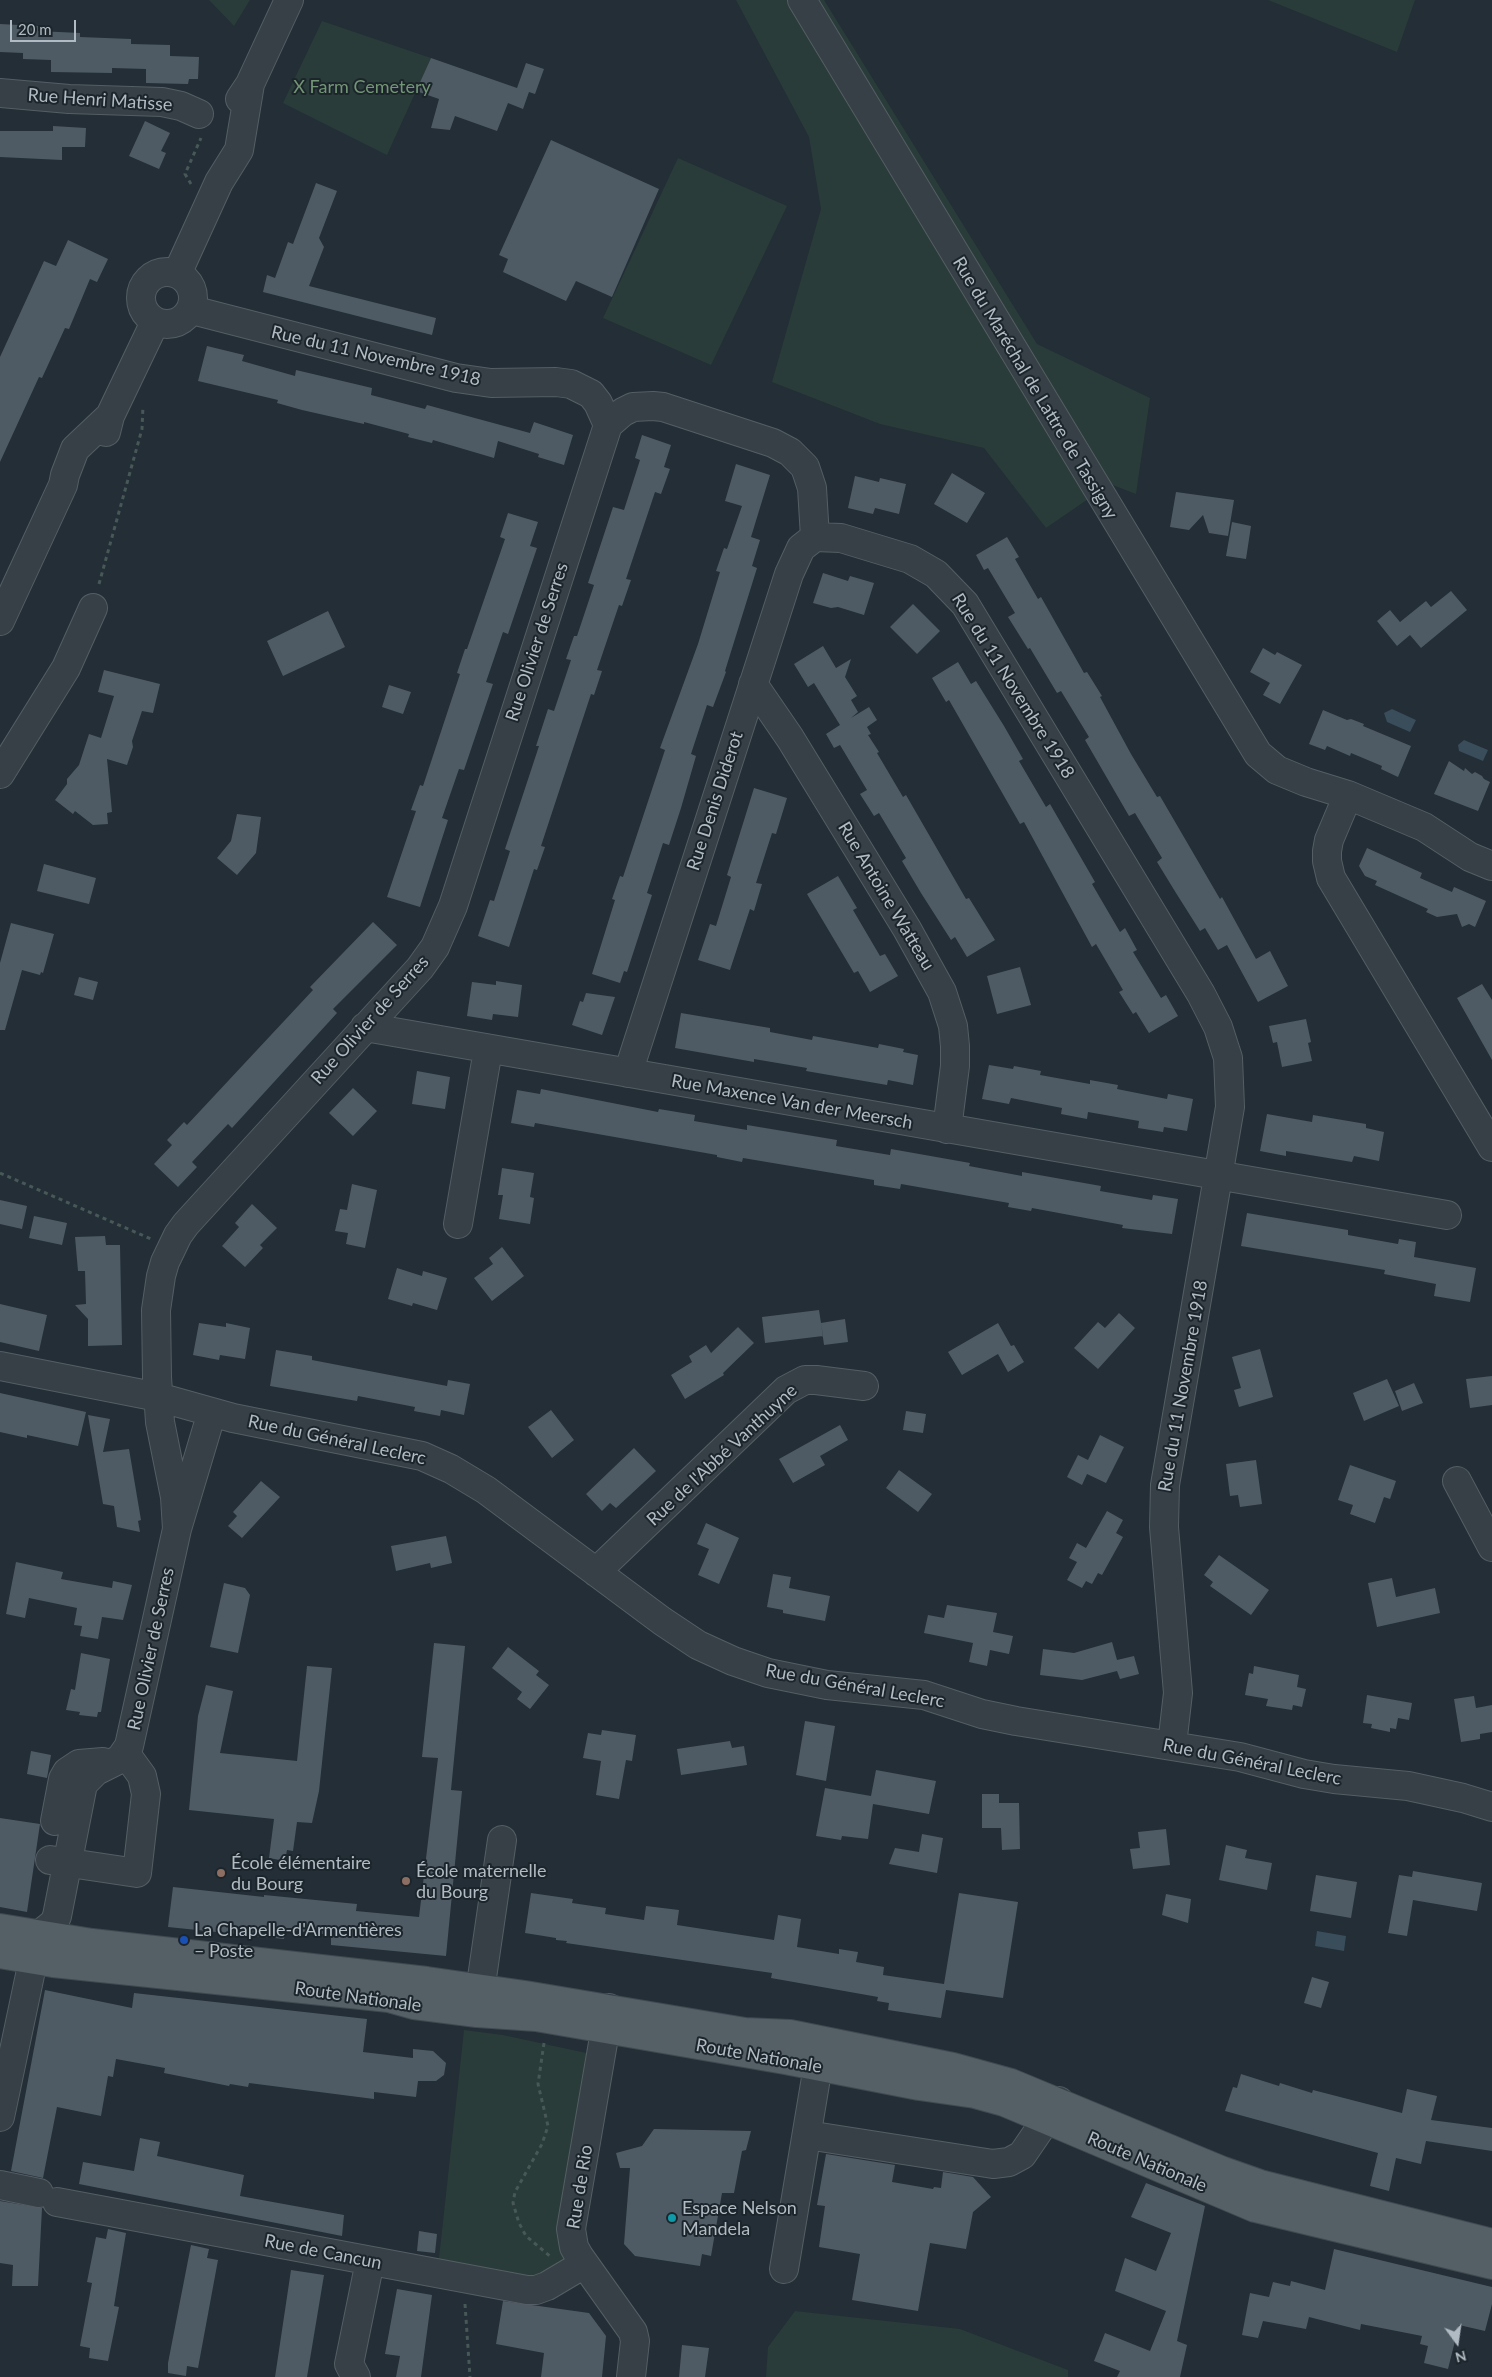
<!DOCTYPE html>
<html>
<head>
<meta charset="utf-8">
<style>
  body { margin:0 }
  #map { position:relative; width:1492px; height:2377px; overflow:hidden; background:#232e36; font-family:Lato,sans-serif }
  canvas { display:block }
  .north { position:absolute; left:1432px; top:2317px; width:50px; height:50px; -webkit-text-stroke:4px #1c252b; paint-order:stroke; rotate:166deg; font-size:14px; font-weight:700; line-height:20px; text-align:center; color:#b1bbc3 }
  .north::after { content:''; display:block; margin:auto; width:18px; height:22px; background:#b1bbc3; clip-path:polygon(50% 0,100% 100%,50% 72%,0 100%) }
  .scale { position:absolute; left:10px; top:20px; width:66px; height:22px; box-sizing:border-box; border:2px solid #b1bbc3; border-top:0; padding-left:6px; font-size:15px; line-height:18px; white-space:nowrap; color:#b1bbc3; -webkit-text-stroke:4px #1c252b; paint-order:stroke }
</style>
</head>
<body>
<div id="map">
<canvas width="1492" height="2377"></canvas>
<div class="north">N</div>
<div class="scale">20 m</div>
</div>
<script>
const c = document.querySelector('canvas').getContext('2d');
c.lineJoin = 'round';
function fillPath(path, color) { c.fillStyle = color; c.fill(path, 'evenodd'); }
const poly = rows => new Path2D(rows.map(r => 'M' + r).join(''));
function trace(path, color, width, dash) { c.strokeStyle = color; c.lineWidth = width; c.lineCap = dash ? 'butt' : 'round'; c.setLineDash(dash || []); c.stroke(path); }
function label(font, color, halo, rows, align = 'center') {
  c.font = font + ' Lato,sans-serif'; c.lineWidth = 4; c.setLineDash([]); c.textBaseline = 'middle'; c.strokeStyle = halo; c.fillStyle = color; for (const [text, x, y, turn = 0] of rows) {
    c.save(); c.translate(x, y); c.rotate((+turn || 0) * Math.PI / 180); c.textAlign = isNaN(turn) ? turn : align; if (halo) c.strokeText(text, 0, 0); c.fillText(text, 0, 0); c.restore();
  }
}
fillPath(poly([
  [209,0,250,0,234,26],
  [736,0,824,0,1037,344,1150,398,1136,494,1110,484,1046,528,984,448,880,424,772,382,821,209,809,137],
  [1268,0,1415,0,1397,52],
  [322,21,431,58,387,155,283,103],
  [678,158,787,206,711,365,603,318],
  [464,2030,503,2035,591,2054,564,2264,533,2281,438,2267],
  [795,2311,960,2329,1068,2370,1068,2377,766,2377,768,2347]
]), '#293c39');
fillPath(poly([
  [1392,709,1416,720,1410,732,1387,722,1384,713],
  [1464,740,1488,750,1483,761,1459,751,1458,745],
  [1317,1931,1346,1936,1344,1951,1315,1946]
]), '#394d5b');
fillPath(poly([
  [0,24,38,26,38,31,80,33,80,37,131,39,131,44,170,45,170,56,199,57,198,79,189,79,188,84,146,83,146,69,112,68,112,73,51,72,51,60,23,59,23,53,0,52],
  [431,58,517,88,526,63,544,69,535,94,529,92,523,109,508,103,497,131,455,116,450,130,431,128,439,99,416,91],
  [145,121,170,133,161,151,166,153,159,169,129,156],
  [53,126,86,128,85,147,62,147,62,160,0,157,0,131,53,131],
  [551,140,659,189,612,297,576,281,566,301,503,272,508,259,499,255],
  [316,183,337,191,319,238,324,247,309,286,436,318,432,335,263,292,267,275,275,278,288,242,293,244],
  [68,240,108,259,97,282,90,279,69,329,65,328,42,378,39,377,0,462,0,357,44,261,56,266],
  [207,346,244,355,242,361,295,376,296,370,372,388,371,395,425,409,427,405,530,433,534,422,573,435,564,465,538,457,539,454,498,441,494,458,433,440,432,443,408,437,409,434,364,422,364,424,302,410,277,403,278,400,198,381],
  [642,435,671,445,664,467,670,469,661,494,655,492,626,579,631,580,622,606,619,605,597,670,602,671,594,695,591,694,541,846,545,847,537,870,534,869,509,947,478,936,490,900,494,901,510,851,505,849,539,746,536,746,548,709,554,711,571,660,566,659,574,636,577,636,594,585,588,583,613,507,624,510,640,460,635,458],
  [736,464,770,475,751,537,760,540,752,566,757,568,725,671,726,672,713,707,707,705,691,754,696,756,681,808,669,845,663,843,647,893,652,895,627,972,624,971,620,983,592,974,615,900,612,899,620,876,623,877,665,750,660,748,698,644,720,572,716,571,724,548,727,549,742,506,725,501],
  [952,473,985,493,967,523,934,504],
  [855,476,879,482,880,478,906,484,899,514,875,508,873,514,848,508],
  [1176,492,1234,500,1228,536,1209,533,1203,515,1189,530,1170,527],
  [508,513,538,522,530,546,537,548,508,634,503,632,486,682,493,684,464,770,459,769,442,818,448,820,420,907,387,897,416,811,411,810,420,785,423,786,460,674,457,673,465,649,467,649,505,539,500,537],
  [1232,522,1251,526,1246,559,1226,556],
  [1007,537,1019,557,1015,559,1038,599,1041,597,1084,673,1087,672,1102,696,1100,697,1131,754,1157,797,1160,796,1220,899,1222,897,1256,959,1270,951,1288,986,1258,1002,1227,945,1218,950,1205,928,1200,931,1176,893,1157,862,1162,858,1135,813,1129,816,1085,740,1089,737,1061,691,1057,693,1030,648,1028,649,1008,617,1015,613,988,568,984,570,976,555],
  [823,573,848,581,850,576,874,583,864,615,838,607,831,608,813,603],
  [1451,591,1467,610,1421,648,1410,635,1397,646,1377,621,1390,610,1400,622,1426,601,1431,607],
  [913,604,940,631,917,654,890,627],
  [328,611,345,647,283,676,267,641],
  [823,646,836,668,851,659,845,677,857,696,851,700,858,712,851,718,869,707,877,720,867,727,871,734,868,735,879,752,877,753,903,797,906,795,966,899,969,898,995,940,967,957,955,937,951,940,921,893,902,861,906,858,879,813,874,816,860,794,867,790,840,745,834,748,826,734,840,725,814,683,808,687,794,664],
  [1263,648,1275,655,1277,652,1302,665,1280,704,1263,695,1270,683,1250,672],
  [958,662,971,684,976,681,1004,726,1023,759,1019,761,1046,807,1050,804,1095,882,1092,884,1120,932,1125,928,1137,950,1133,952,1161,998,1166,995,1178,1016,1149,1033,1136,1012,1133,1014,1119,992,1123,990,1096,944,1092,947,1024,822,1020,824,949,700,946,702,932,678],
  [104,670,160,684,153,713,142,711,132,741,133,747,127,765,107,759,112,812,107,813,108,824,93,825,75,811,73,814,55,800,67,784,67,779,79,765,89,734,101,738,114,696,98,692],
  [389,685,411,692,403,714,382,707],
  [1323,710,1347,720,1351,719,1364,724,1363,726,1411,746,1398,777,1381,769,1382,766,1351,753,1350,756,1327,746,1325,750,1309,744],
  [1449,761,1464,771,1465,768,1472,774,1475,772,1482,776,1484,779,1490,782,1478,811,1434,794],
  [754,788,787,798,776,834,772,833,756,883,762,884,754,911,750,909,730,970,698,960,710,924,716,926,731,877,727,875],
  [237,814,261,817,256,853,237,875,217,858,231,841],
  [1367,848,1422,873,1420,878,1452,892,1454,887,1486,901,1475,927,1469,924,1462,927,1457,914,1437,917,1426,912,1428,909,1375,885,1377,881,1365,876,1359,866],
  [44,864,96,878,89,904,37,891],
  [838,876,857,908,853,910,880,956,885,954,898,976,870,992,858,971,854,973,807,894],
  [373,922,397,945,333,1009,337,1013,232,1128,228,1124,192,1162,197,1167,178,1187,154,1164,172,1145,167,1140,184,1122,187,1125,313,990,310,987],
  [11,923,54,934,43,973,41,972,40,975,22,970,5,1030,0,1030,0,963],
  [1020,967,1031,1005,997,1014,987,976],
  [79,977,98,982,93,1000,74,995],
  [496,981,522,985,518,1017,493,1014,492,1020,467,1016,472,982,496,985],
  [1482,984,1492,1000,1492,1060,1457,998],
  [586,993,615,997,602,1035,572,1025,580,1001,583,1002],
  [681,1013,770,1028,770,1032,812,1040,813,1036,878,1048,879,1044,904,1049,903,1052,918,1055,913,1085,888,1080,887,1085,806,1071,807,1068,754,1059,754,1062,675,1048],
  [1306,1019,1311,1042,1308,1043,1312,1061,1282,1067,1277,1042,1273,1043,1269,1026],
  [989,1065,1013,1069,1014,1066,1041,1071,1040,1075,1090,1084,1090,1080,1118,1085,1117,1089,1167,1099,1168,1094,1193,1099,1187,1131,1164,1127,1163,1132,1138,1128,1139,1121,1088,1112,1087,1119,1061,1114,1062,1108,1011,1098,1009,1104,982,1099],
  [417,1071,450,1077,445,1109,412,1104],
  [353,1088,377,1111,353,1136,329,1113],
  [541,1089,658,1112,659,1109,695,1115,694,1121,747,1130,747,1125,837,1140,836,1146,890,1155,891,1149,970,1163,969,1166,1022,1176,1022,1172,1101,1186,1100,1191,1152,1200,1153,1195,1178,1199,1172,1234,1122,1228,1123,1225,1032,1208,1031,1211,1008,1207,1009,1203,901,1184,900,1189,874,1185,874,1180,743,1158,742,1162,717,1157,717,1155,535,1123,534,1127,511,1123,517,1090,540,1094],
  [1267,1114,1312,1122,1313,1115,1366,1124,1366,1128,1384,1132,1379,1161,1354,1156,1352,1162,1286,1151,1286,1156,1260,1151],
  [502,1168,534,1173,530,1197,534,1198,530,1224,499,1219,503,1195,498,1195],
  [352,1184,377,1190,365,1248,346,1244,348,1233,335,1231,340,1209,347,1210],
  [0,1200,27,1206,22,1229,0,1224],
  [252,1204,277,1228,260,1245,263,1248,245,1267,222,1246,239,1227,235,1223],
  [1247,1213,1348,1230,1348,1235,1398,1244,1399,1239,1416,1242,1414,1257,1476,1268,1470,1302,1434,1296,1436,1284,1384,1274,1385,1270,1241,1246],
  [34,1216,67,1223,62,1245,29,1238],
  [105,1236,106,1245,120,1245,122,1345,88,1346,88,1319,75,1305,86,1304,85,1271,78,1271,75,1237],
  [502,1247,524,1276,492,1301,474,1278,493,1264,489,1258],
  [397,1268,422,1276,423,1271,447,1278,437,1310,413,1303,412,1306,388,1299],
  [0,1304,47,1315,39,1351,0,1342],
  [819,1310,823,1336,765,1343,762,1317],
  [1119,1313,1135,1328,1098,1369,1074,1348,1098,1322,1105,1328],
  [845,1319,848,1342,824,1345,821,1323],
  [199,1323,226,1327,226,1323,250,1328,245,1359,220,1355,219,1360,193,1355],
  [998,1323,1011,1346,1014,1345,1024,1362,1008,1372,998,1354,962,1375,948,1352],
  [738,1327,754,1343,723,1373,724,1375,685,1399,671,1375,692,1362,689,1356,706,1345,711,1353],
  [1260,1349,1273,1397,1239,1407,1234,1390,1241,1388,1232,1357],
  [276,1350,312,1356,312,1360,447,1386,448,1380,470,1384,464,1415,441,1410,440,1416,414,1411,415,1407,358,1396,357,1401,270,1386],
  [1492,1376,1492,1405,1470,1408,1466,1379],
  [1387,1379,1399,1406,1364,1421,1353,1393],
  [1414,1383,1423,1403,1402,1411,1395,1391],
  [0,1393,86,1412,78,1446,27,1435,27,1438,0,1432],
  [551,1410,574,1440,552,1458,528,1427],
  [906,1411,926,1414,923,1433,903,1430],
  [88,1415,110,1419,103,1452,129,1449,141,1520,138,1521,140,1532,117,1527,114,1506,103,1504],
  [840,1425,848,1440,820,1456,825,1465,793,1483,779,1459],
  [1100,1435,1124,1447,1106,1483,1087,1474,1082,1485,1067,1477,1078,1455,1088,1460],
  [634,1448,656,1471,616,1508,610,1503,602,1511,586,1494],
  [1256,1460,1262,1504,1240,1507,1238,1495,1230,1496,1226,1464],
  [1350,1465,1396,1481,1390,1499,1384,1497,1375,1523,1350,1514,1353,1505,1338,1500],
  [899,1470,932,1494,918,1512,886,1488],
  [261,1481,280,1497,242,1538,228,1526,237,1516,233,1512],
  [1107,1511,1123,1520,1116,1533,1123,1537,1102,1575,1098,1573,1092,1584,1086,1581,1082,1588,1067,1580,1077,1562,1069,1558,1077,1543,1086,1548],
  [706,1523,739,1538,719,1584,698,1575,709,1549,697,1544],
  [446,1536,452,1563,431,1568,430,1563,396,1571,391,1546],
  [1219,1555,1269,1590,1251,1615,1210,1586,1213,1582,1204,1575],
  [16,1562,63,1572,61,1579,112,1588,113,1581,132,1585,123,1620,102,1617,98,1639,80,1636,82,1626,74,1625,77,1608,29,1598,25,1618,6,1614],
  [773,1574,791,1577,789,1588,830,1596,825,1621,783,1613,783,1610,767,1607],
  [1392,1578,1396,1597,1435,1588,1440,1613,1377,1627,1368,1583],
  [224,1583,245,1588,250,1595,238,1653,210,1647],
  [947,1605,997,1613,993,1632,1013,1636,1009,1654,990,1650,987,1666,969,1662,973,1643,924,1633,928,1615,944,1618],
  [1112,1642,1117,1660,1134,1656,1139,1674,1120,1679,1117,1671,1082,1680,1040,1675,1043,1649,1074,1653],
  [434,1643,465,1646,451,1790,462,1791,446,1956,331,1945,331,1935,297,1931,285,1931,284,1939,168,1927,173,1887,264,1897,264,1895,357,1904,356,1911,419,1917,438,1758,422,1757],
  [508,1647,539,1671,536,1675,549,1685,530,1709,517,1699,522,1692,492,1668],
  [81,1653,110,1659,101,1712,98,1712,97,1717,79,1715,80,1712,66,1710,71,1689,75,1690],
  [307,1666,332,1668,319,1791,312,1823,297,1822,293,1851,287,1850,285,1861,269,1858,274,1819,189,1810,198,1716,206,1685,233,1691,220,1753,297,1761],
  [1254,1666,1299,1675,1297,1687,1306,1689,1302,1707,1293,1705,1292,1710,1266,1706,1268,1699,1245,1695,1249,1673,1253,1674],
  [1367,1695,1412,1703,1409,1720,1398,1718,1396,1729,1390,1728,1390,1732,1371,1728,1372,1724,1363,1723],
  [1474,1696,1476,1708,1492,1705,1492,1732,1480,1734,1480,1739,1461,1742,1454,1699],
  [805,1721,835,1726,826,1781,796,1775],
  [602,1730,636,1735,632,1761,626,1760,619,1799,596,1795,601,1761,583,1758,588,1733,601,1735],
  [730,1741,732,1748,744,1746,747,1765,681,1775,677,1749],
  [31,1751,51,1755,47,1778,27,1774],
  [876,1770,936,1781,929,1814,873,1804,868,1839,842,1836,841,1840,816,1836,825,1788,871,1796],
  [982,1794,999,1794,999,1803,1019,1803,1020,1849,1002,1850,1001,1828,982,1828],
  [0,1818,40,1824,27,1912,0,1907],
  [1166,1829,1170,1865,1133,1869,1130,1849,1140,1848,1138,1832],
  [922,1834,943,1838,937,1873,889,1864,895,1848,919,1852],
  [1226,1845,1247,1850,1245,1858,1272,1863,1267,1890,1219,1880],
  [1413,1871,1482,1883,1477,1911,1413,1900,1407,1936,1388,1933,1399,1875,1412,1877],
  [1316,1875,1357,1882,1351,1918,1310,1911],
  [531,1893,573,1899,572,1903,606,1908,605,1914,644,1920,646,1906,679,1910,677,1925,774,1940,778,1915,801,1919,797,1947,839,1954,839,1949,858,1952,856,1962,884,1967,883,1975,944,1984,959,1893,1018,1902,1003,1998,946,1990,941,2018,888,2010,889,2003,877,2001,878,1997,771,1978,772,1973,566,1943,567,1941,556,1940,556,1938,525,1933],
  [1166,1894,1191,1899,1188,1923,1162,1915],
  [1312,1977,1329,1982,1321,2008,1304,2003],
  [45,1990,132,2008,134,1993,367,2019,363,2052,413,2058,413,2049,433,2051,446,2063,444,2075,436,2081,418,2081,416,2097,374,2092,374,2099,249,2083,248,2087,230,2084,229,2086,164,2073,165,2068,116,2059,113,2077,108,2076,101,2116,57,2107,43,2178,11,2171],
  [1241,2074,1279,2086,1280,2083,1312,2093,1313,2090,1402,2113,1407,2089,1437,2096,1431,2120,1492,2128,1492,2151,1426,2141,1421,2164,1396,2158,1389,2191,1370,2186,1378,2153,1225,2111,1233,2087,1237,2088],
  [654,2129,751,2131,746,2150,742,2151,734,2193,722,2193,711,2256,702,2254,700,2266,635,2256,624,2244,630,2168,620,2168,616,2153,642,2146],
  [140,2138,160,2142,157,2156,244,2175,240,2196,344,2215,342,2236,79,2184,83,2162,134,2171],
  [826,2154,895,2165,892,2182,933,2189,934,2187,941,2188,943,2172,973,2177,991,2197,973,2212,966,2249,930,2243,918,2311,852,2300,860,2254,819,2247,825,2206,817,2205],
  [1146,2183,1205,2206,1177,2341,1187,2345,1180,2377,1117,2377,1120,2371,1094,2361,1105,2333,1150,2351,1166,2311,1115,2291,1125,2258,1156,2271,1171,2233,1131,2217],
  [0,2201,42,2208,38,2286,12,2286,13,2265,0,2263],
  [108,2229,126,2233,114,2306,119,2307,108,2361,89,2358,90,2348,80,2346,92,2283,87,2282,96,2237,106,2239],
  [419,2231,437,2234,435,2253,417,2251],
  [191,2245,209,2249,207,2258,218,2260,198,2368,187,2366,186,2376,168,2373,168,2363],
  [1334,2249,1492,2287,1492,2304,1485,2331,1459,2325,1448,2369,1424,2363,1428,2346,1420,2344,1422,2336,1361,2324,1360,2330,1309,2317,1306,2329,1263,2321,1258,2338,1242,2335,1250,2293,1269,2297,1273,2282,1290,2286,1291,2281,1325,2290],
  [291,2270,324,2275,307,2377,275,2377],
  [397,2289,432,2295,421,2377,396,2377,400,2356,385,2354],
  [503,2301,589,2313,606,2336,602,2377,541,2377,544,2353,496,2344],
  [682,2345,709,2348,705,2377,679,2377]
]), '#4f5b64');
const minor = poly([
  [802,0,1258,754,1277,770,1306,782,1348,795,1424,827,1470,857,1492,866],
  [0,93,69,99,162,102,181,106,199,114],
  [240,99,250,84,289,0],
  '141 298a26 26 0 1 1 52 0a26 26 0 1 1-52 0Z',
  [177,274,219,182,239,150,250,84],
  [192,310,456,378,491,383,556,382,571,384,591,394,598,403,608,425,623,412,633,407,653,406,663,407,773,443,790,452,805,467,812,488,815,537,841,538,910,559,936,574,965,604,1201,994,1218,1027,1228,1058,1230,1107,1165,1485,1164,1527,1178,1693,1172,1745],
  [106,432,110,416,155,322],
  [0,621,63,485,65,475,75,449,110,416],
  [753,684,790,738,907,929,942,992,953,1026,955,1046,955,1066,947,1129],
  [0,774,66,668,93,608],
  [1348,795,1329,840,1327,851,1327,861,1331,878,1492,1147],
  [365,1027,1447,1215],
  [628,1073,789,574,801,548,815,537],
  [458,1224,488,1050],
  [0,1366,158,1397,233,1418,422,1456,451,1469,486,1490,662,1621,698,1645,733,1661,768,1673,827,1685,924,1695,982,1714,1016,1721,1240,1757,1304,1774,1334,1779,1408,1786,1463,1798,1492,1807],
  [1457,1481,1492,1547],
  [177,1529,175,1497,160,1422,157,1377,156,1310,161,1276,165,1262,178,1235,186,1224,420,968,435,947,453,906,608,425],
  [596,1572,786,1390,805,1380,816,1380,864,1386],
  [55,1821,63,1779,67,1772,79,1764,103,1762],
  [50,1860,137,1873,146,1794,142,1776,126,1754],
  [39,1935,54,1923,57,1916,83,1784,96,1771,120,1759,129,1746,177,1529,212,1412],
  [609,2008,571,2229,574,2247,579,2256,633,2332,635,2341,631,2377],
  [477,2012,502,1840],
  [0,2117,38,1937],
  [807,2135,993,2164,1009,2162,1022,2155,1059,2101],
  [0,2185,39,2193],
  [57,2202,527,2290,536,2290,547,2286,584,2264],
  [784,2269,822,2042],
  [356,2377,349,2364,370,2261]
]);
const major = poly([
  [0,1928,92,1943,427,1981,525,1995,745,2032,790,2034,953,2067,1011,2083,1223,2171,1260,2184,1492,2243],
  [0,1954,53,1963,389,1998,414,2005,477,2013,536,2017,785,2060,919,2086,975,2094,1004,2102,1047,2120,1255,2208,1492,2265]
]);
trace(minor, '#545e64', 30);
trace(major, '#404950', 30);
trace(poly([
  [191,184,185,174,201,138],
  [99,584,142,429,143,406],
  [0,1173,151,1239],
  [544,2043,538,2084,548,2126,542,2144,515,2192,513,2203,519,2223,526,2236,551,2257],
  [465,2304,470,2377]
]), '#475857', 3, [4, 4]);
trace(minor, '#374047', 28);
trace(major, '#555f66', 28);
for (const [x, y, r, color] of [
  [221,1873,5,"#8d6e63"],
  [406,1881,5,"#8d6e63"],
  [184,1940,5,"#1a4fb4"],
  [672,2218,5,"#0f9aa8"]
]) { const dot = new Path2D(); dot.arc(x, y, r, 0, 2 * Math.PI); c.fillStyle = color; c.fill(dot); trace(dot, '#1c252b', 2); }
label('18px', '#739675', '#1c252b', [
  ["X Farm Cemetery",362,87]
]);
label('18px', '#b1bbc3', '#1c252b', [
  ["Rue Henri Matisse",100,100,4],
  ["Rue du 11 Novembre 1918",376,356,13],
  ["Rue du Maréchal de Lattre de Tassigny",1035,388,59],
  ["Rue Olivier de Serres",537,642,-72],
  ["Rue du 11 Novembre 1918",1013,686,58],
  ["Rue Denis Diderot",715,801,-72],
  ["Rue Antoine Watteau",886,896,59],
  ["Rue Olivier de Serres",370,1020,-48],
  ["Rue Maxence Van der Meersch",792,1102,10],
  ["Rue du 11 Novembre 1918",1183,1386,-80],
  ["Rue du Général Leclerc",337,1440,12],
  ["Rue de l'Abbé Vanthuyne",722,1455,-43],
  ["Rue Olivier de Serres",151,1649,-78],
  ["Rue du Général Leclerc",855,1686,10],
  ["Rue du Général Leclerc",1252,1762,11],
  ["Route Nationale",358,1997,8],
  ["Route Nationale",759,2056,10],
  ["Route Nationale",1147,2162,23],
  ["Rue de Rio",580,2187,-81],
  ["Rue de Cancun",323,2252,11]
]);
label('18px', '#b1bbc3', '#1c252b', [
  ["École élémentaire",231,1863],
  ["du Bourg",231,1884],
  ["École maternelle",416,1871],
  ["du Bourg",416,1892],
  ["La Chapelle-d'Armentières",194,1930],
  ["– Poste",194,1951],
  ["Espace Nelson",682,2208],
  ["Mandela",682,2229]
], 'left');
</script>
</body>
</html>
